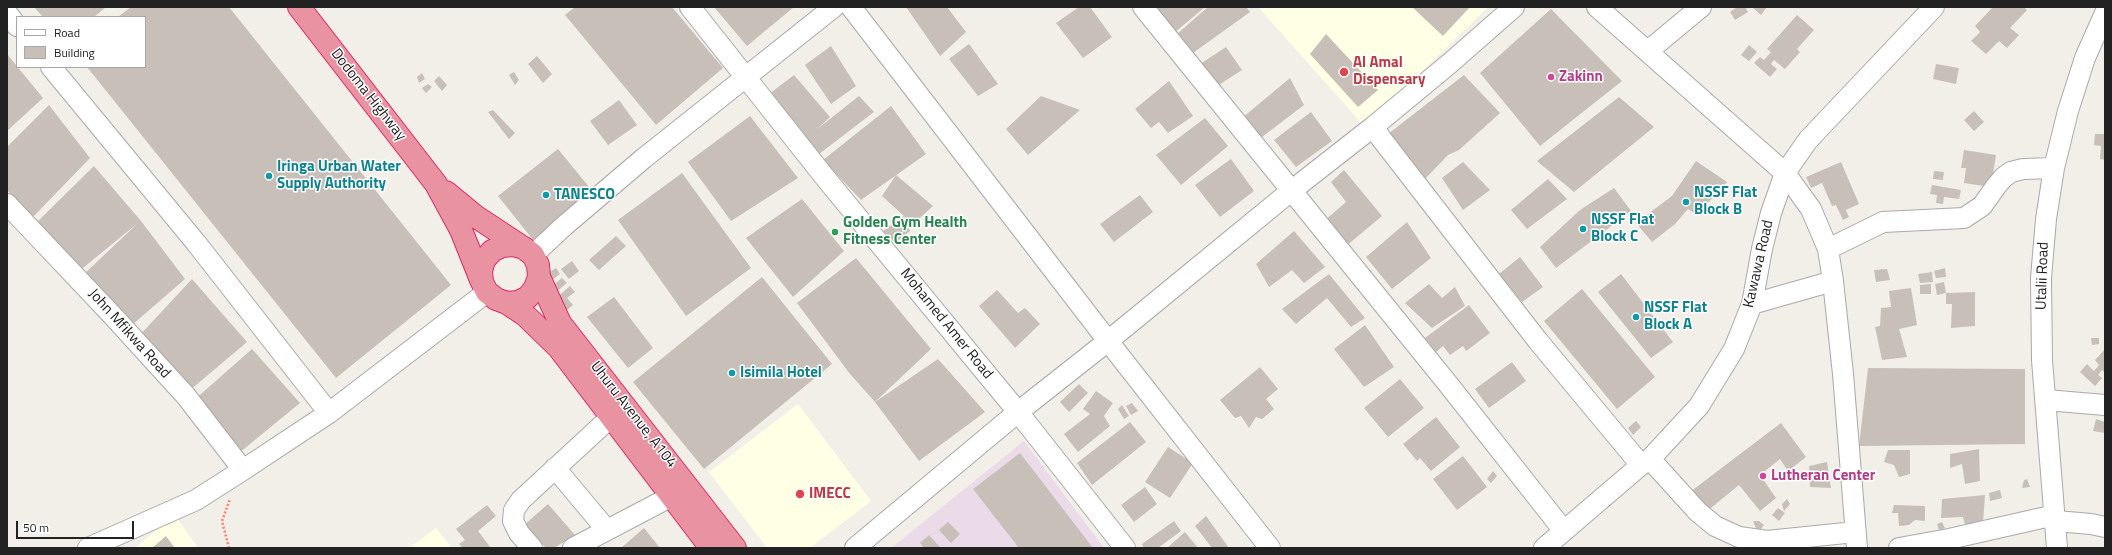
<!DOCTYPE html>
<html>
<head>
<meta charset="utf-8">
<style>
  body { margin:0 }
  #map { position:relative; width:2112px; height:555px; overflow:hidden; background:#f2efe9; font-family:"Titillium Web",sans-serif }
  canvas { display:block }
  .frame { position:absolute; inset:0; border:8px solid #222; pointer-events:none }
  .legend { position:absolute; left:16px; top:16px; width:130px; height:52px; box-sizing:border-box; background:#fff; border:1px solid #a7a7a7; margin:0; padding:5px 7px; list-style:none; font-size:12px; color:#222 }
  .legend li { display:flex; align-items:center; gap:8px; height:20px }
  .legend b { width:20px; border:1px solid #a7a7a7 }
  .scale { position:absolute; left:16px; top:521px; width:118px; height:18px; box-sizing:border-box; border:2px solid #222; border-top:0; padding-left:5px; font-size:12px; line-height:14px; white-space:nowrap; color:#222; -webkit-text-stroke:3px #fff; paint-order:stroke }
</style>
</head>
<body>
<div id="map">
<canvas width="2112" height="555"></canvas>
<div class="frame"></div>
<ul class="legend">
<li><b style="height:5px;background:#fff"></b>Road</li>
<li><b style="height:11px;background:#c7bfb8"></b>Building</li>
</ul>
<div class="scale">50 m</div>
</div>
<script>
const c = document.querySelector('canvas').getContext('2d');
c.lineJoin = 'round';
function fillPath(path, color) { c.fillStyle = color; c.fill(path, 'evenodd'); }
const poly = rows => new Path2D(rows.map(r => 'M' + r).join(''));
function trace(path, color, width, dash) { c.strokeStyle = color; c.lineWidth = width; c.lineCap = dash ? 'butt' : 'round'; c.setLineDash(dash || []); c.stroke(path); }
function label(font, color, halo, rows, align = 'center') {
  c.font = font + ' "Titillium Web",sans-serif'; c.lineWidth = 3; c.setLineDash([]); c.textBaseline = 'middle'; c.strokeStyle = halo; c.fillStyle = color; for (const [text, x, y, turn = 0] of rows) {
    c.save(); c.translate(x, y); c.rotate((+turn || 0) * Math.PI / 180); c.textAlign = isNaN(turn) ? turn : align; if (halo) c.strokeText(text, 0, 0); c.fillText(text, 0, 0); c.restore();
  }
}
fillPath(poly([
  [1024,441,1104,548,891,548]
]), '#ebdbe8');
fillPath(poly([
  [1258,7,1488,7,1365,127],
  [798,404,871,501,810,548,767,548,709,472],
  [175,515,198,548,135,548],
  [436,528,452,548,409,548]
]), '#ffffe5');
fillPath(poly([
  [34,7,106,7,94,17,43,17],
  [131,7,229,7,451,285,336,378,87,67,145,67,145,17,118,17],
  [575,7,672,7,723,68,656,125,565,15],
  [714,7,794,7,747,46],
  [906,7,947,7,966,32,940,56],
  [1079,7,1090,7,1112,37,1083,58,1056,23],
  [1155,7,1205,7,1174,33],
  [1208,7,1246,7,1250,12,1193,53,1177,34],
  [1412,7,1470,7,1443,36],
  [1737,7,1745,7,1748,12,1735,20,1730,12],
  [1752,7,1767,7,1761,15],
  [1993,7,2024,7,2027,10,2010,28,2019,35,2007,48,1999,41,1986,54,1971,41,1980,32,1975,26],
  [1551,9,1622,81,1540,146,1480,73],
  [1797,15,1814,30,1797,49,1800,52,1785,69,1774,60,1771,64,1777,69,1770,77,1754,63,1760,57,1764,60,1771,52,1767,49],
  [1326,34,1378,90,1358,107,1310,54],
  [969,44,998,84,978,96,949,59],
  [1749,45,1757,52,1749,61,1741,55],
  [831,46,856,86,831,104,805,65],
  [1226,47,1242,70,1214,88,1197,66],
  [7,54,43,98,7,131],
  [537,56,552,74,543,83,528,64],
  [1936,64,1959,68,1956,84,1933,79],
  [514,72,519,80,515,85,509,75],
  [422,73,425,79,419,83,417,77],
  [794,75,830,117,816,130,859,96,874,112,819,154,769,94],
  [1464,75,1500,113,1459,150,1448,155,1422,182,1388,134],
  [439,76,447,85,442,91,434,81],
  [1290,78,1304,105,1258,140,1242,118],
  [1169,81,1193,116,1168,133,1159,122,1151,128,1135,109],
  [428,84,432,87,426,93,422,88],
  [1041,96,1080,110,1028,155,1006,129],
  [1619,97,1654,127,1574,192,1537,161],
  [619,100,637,125,608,145,590,121],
  [49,105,90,158,33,217,7,190,7,147],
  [891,106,926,154,861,200,823,160],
  [493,110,515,133,509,139,488,112],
  [1974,111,1984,122,1974,131,1964,120],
  [1311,112,1332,141,1296,167,1274,140],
  [750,116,798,178,731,221,688,162],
  [1205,118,1228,146,1181,185,1156,155],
  [2095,134,2105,134,2105,160,2100,159,2101,146,2094,145],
  [558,149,594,193,534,241,498,196],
  [1964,150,1996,155,1991,187,1964,183,1966,168,1961,168],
  [1231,159,1254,191,1220,217,1195,185],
  [1696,161,1727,182,1697,215,1688,209,1675,224,1652,242,1636,223,1672,196],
  [1463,162,1490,190,1463,210,1442,178],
  [1841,162,1859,204,1846,210,1849,217,1843,220,1836,205,1832,206,1822,183,1811,188,1806,177],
  [94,166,141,221,185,279,131,326,83,275,138,223,78,272,34,225],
  [1344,170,1382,216,1345,247,1324,221,1346,202,1331,182],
  [1934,171,1944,172,1943,180,1933,179],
  [682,173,751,268,686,316,618,220],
  [896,175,933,206,913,224,904,216,910,231,895,243,883,231,904,216,882,196],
  [1548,179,1567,199,1527,229,1511,210],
  [1932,185,1961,190,1959,199,1944,197,1943,204,1936,203,1937,195,1930,194],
  [1614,188,1631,211,1556,268,1540,247,1580,210],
  [1140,195,1153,212,1114,242,1100,224],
  [802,199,844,251,793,297,746,238],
  [1407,222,1431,258,1392,289,1366,257],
  [1294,231,1325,267,1304,283,1292,270,1269,287,1256,264],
  [616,236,626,246,599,270,589,260],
  [1520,257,1543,287,1522,302,1499,274],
  [856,258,931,349,875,402,938,359,985,412,919,461,875,402,850,374,797,303],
  [572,261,579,271,569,279,561,269],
  [556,268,560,274,548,283,545,275],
  [1945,268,1946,277,1936,278,1934,271],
  [1887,269,1890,280,1876,282,1874,270],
  [1932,272,1933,282,1920,283,1918,274],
  [1329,274,1365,318,1351,327,1327,298,1296,324,1282,309],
  [1621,274,1673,342,1651,358,1598,292],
  [762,277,832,364,704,469,633,382],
  [562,278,567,283,556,292,551,287],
  [192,279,247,342,189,391,138,337],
  [1944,282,1946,293,1975,292,1975,326,1951,328,1952,304,1946,304,1946,293,1937,295,1935,284],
  [1429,284,1442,298,1455,287,1465,306,1432,328,1405,303],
  [1931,284,1931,294,1920,294,1920,285],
  [570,286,575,292,567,298,573,305,567,310,556,298],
  [1911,288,1917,325,1899,329,1907,357,1882,360,1875,327,1880,326,1881,308,1891,307,1889,291],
  [1582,289,1655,377,1617,409,1544,321],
  [997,290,1018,313,1025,308,1040,324,1015,348,979,306],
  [614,297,653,348,628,368,587,317],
  [1469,305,1490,333,1466,351,1463,346,1450,355,1443,346,1436,352,1425,338],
  [1365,325,1394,367,1364,387,1334,349],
  [2091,338,2099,338,2099,344,2092,345],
  [252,349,300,403,239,453,193,401],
  [2105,349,2105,373,2102,370,2098,375,2102,378,2095,386,2080,372,2087,364,2094,371,2099,365,2095,360],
  [1512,362,1526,381,1489,408,1475,389],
  [1260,367,1278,389,1266,399,1274,409,1262,419,1256,417,1249,428,1241,416,1235,418,1220,400],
  [1868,368,2025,369,2025,444,1859,446],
  [1400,379,1424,408,1388,437,1364,408],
  [1079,384,1088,393,1069,412,1060,402],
  [1096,391,1113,403,1104,416,1110,426,1078,452,1064,434,1090,414,1083,409],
  [1132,403,1138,411,1131,415,1126,406],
  [1122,405,1129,416,1124,419,1118,409],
  [1436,417,1460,447,1431,471,1420,458,1417,461,1403,444],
  [2096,419,2105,422,2105,433,2093,431],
  [1636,421,1641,427,1633,435,1628,428],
  [1130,422,1146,442,1092,485,1077,463],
  [1781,423,1806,457,1788,471,1780,459,1760,475,1776,498,1760,511,1739,485,1706,512,1690,492],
  [1168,447,1193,463,1170,498,1145,482],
  [1979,449,1980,481,1965,484,1962,464,1950,468,1950,454],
  [1888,450,1910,450,1910,474,1899,477,1894,465,1884,462],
  [1020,453,1093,548,1019,548,973,489],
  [1463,456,1487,487,1457,510,1433,479],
  [1827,462,1831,488,1810,487,1809,466],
  [1493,471,1497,476,1491,483,1487,479],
  [2027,479,2030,487,2022,488,2024,480],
  [1145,487,1157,504,1134,522,1121,505],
  [2000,490,2002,498,1990,501,1989,493],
  [1985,495,1983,523,1965,525,1963,517,1941,518,1942,499],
  [1787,499,1790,504,1784,511,1782,504],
  [548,504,575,535,554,548,546,548,523,526],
  [487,505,496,516,478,531,491,548,463,548,459,544,465,540,456,529],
  [1894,505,1925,506,1925,521,1915,520,1909,525,1899,526,1898,513,1892,513],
  [1778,508,1785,513,1779,521,1772,515],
  [1206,516,1229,548,1212,548,1195,526],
  [1174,521,1181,531,1158,548,1144,548,1142,544],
  [1753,521,1759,521,1764,525,1758,533],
  [948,522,960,534,951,543,939,530],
  [1942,522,1945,528,1939,530,1937,524],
  [644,528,660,548,621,548],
  [1185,532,1198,548,1167,548],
  [929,535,940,547,939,548,924,548,920,543],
  [166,536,175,548,152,548]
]), '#c7bfb8');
const minor = poly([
  [690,7,827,180,1018,412,1125,548],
  [851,7,1108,341,1270,548],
  [1143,7,1448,384,1564,531],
  [1597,7,1785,173,1811,209,1828,249,1833,281,1843,374,1857,548],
  [7,13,17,26],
  [1648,51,1701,7],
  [51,67,197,244,329,413],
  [1374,126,1380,137,1538,341,1641,465],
  [7,204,112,315,186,396,243,470],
  [1828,249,1883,222,1964,218,1982,206,1997,185,2004,177,2011,172,2023,169,2054,168],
  [533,255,564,226,644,158,834,7],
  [1752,304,1833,281],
  [2046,400,2105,405],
  [1650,459,1698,512,1715,526,1739,537,1767,541,1855,532],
  [555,468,606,529],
  [2056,521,2091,524,2105,527],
  [88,548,196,500,243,470,329,413,487,292],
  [532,548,519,533,513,521,514,510,521,500,611,417],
  [573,548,672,496,684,486],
  [855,548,1018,412,1108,341,1291,191,1374,126,1449,64,1514,7],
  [1544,548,1641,465,1650,459,1699,406,1734,349,1752,304,1762,249,1771,213,1785,173,1808,140,1934,7],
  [1899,548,1949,539,2055,515],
  [2057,548,2042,360,2041,278,2046,219,2054,168,2068,111,2085,58,2105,13]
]);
const highway = poly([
  [299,7,436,184,461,230,481,280],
  [446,192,475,216,522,247],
  [539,277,535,288,528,297,518,302,507,303,496,299,487,292,482,282,481,271,484,260,492,251,502,246,513,245,524,248,533,255,538,265,539,277,560,323,735,548],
  [507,303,525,315,559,348,711,548]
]);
trace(minor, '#a9a9a9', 22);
trace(highway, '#dc2a67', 24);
trace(poly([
  [229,548,222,521,230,499]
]), '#fa8072', 2.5, [2, 2]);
trace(minor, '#fff', 20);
trace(highway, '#e892a2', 22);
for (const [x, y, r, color] of [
  [1344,72,5,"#e0444e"],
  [1551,77,4,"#d1479c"],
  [269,176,4,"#0f9aa8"],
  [546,195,4,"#0f9aa8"],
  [1686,202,4,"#0f9aa8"],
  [1583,229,4,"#0f9aa8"],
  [835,232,4,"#2e9e5b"],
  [1636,317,4,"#0f9aa8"],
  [732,373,4,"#0f9aa8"],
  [1763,476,4,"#d1479c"],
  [800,494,5,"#e0444e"]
]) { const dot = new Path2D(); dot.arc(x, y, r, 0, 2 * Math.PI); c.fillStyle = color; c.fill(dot); trace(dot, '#fff', 1.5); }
label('bold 15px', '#be3a42', '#fff', [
  ["Al Amal",1353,63],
  ["Dispensary",1353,80],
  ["IMECC",809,494]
], 'left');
label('bold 15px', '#b23c85', '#fff', [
  ["Zakinn",1559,77],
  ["Lutheran Center",1771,476]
], 'left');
label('15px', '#222', '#fff', [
  ["Dodoma Highway",368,95,52],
  ["Kawawa Road",1759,264,-77],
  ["Utalii Road",2043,276,-88],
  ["Mohamed Amer Road",946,324,51],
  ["John Mfikwa Road",129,334,48],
  ["Uhuru Avenue, A104",633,415,52]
]);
label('bold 15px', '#0d838f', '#fff', [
  ["Iringa Urban Water",277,167],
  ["Supply Authority",277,184],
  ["NSSF Flat",1694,193],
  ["Block B",1694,210],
  ["TANESCO",554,195],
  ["NSSF Flat",1591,220],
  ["Block C",1591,237],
  ["NSSF Flat",1644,308],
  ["Block A",1644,325],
  ["Isimila Hotel",740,373]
], 'left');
label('bold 15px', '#27864d', '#fff', [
  ["Golden Gym Health",843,223],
  ["Fitness Center",843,240]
], 'left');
</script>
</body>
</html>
